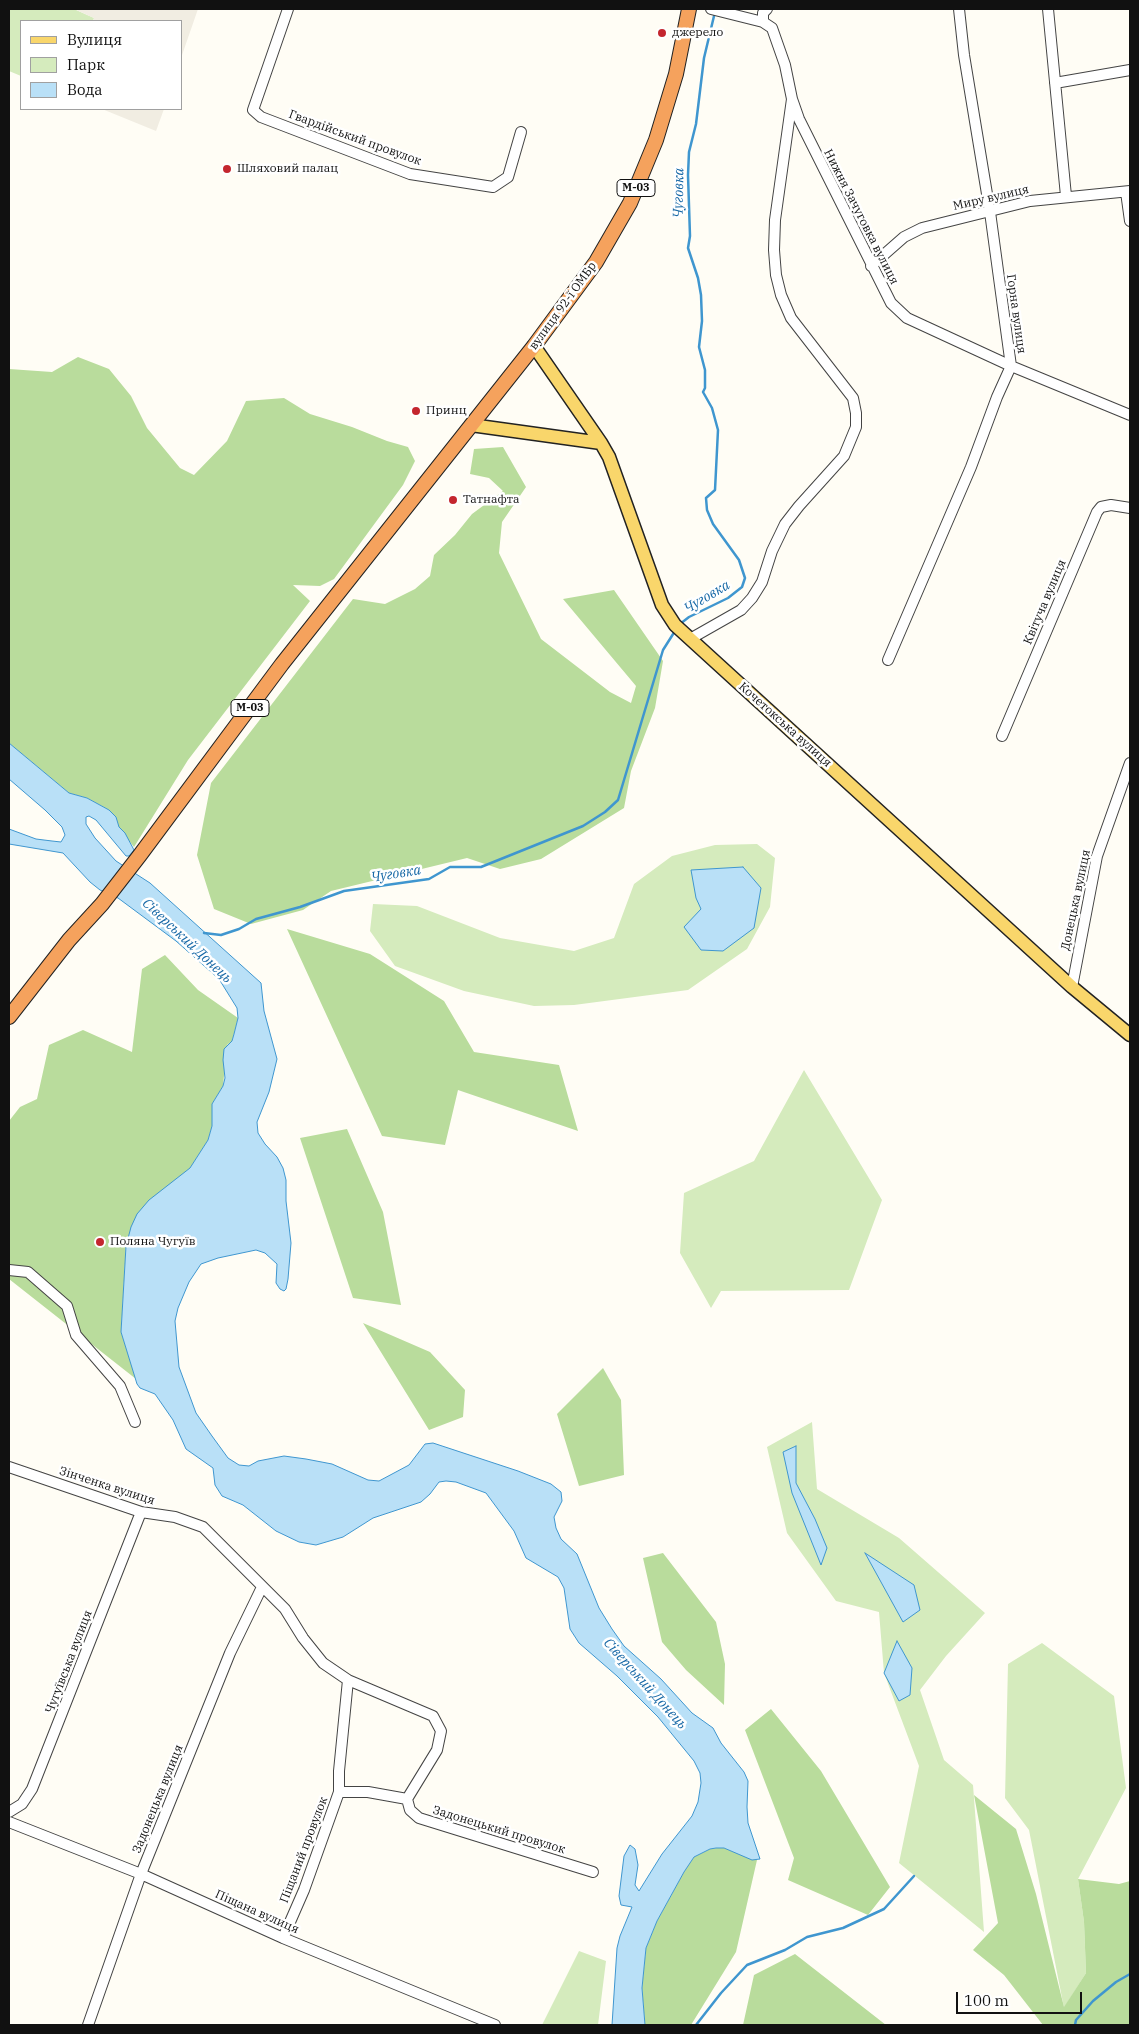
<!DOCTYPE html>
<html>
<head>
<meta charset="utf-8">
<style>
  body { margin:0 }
  #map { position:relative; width:1139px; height:2034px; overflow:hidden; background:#fffdf5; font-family:"IBM Plex Serif",serif }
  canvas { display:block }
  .frame { position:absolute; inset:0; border:10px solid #111; pointer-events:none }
  .legend { position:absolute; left:20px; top:20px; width:162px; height:90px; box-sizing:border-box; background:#fff; border:1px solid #a0a0a0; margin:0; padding:6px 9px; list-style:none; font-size:15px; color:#111 }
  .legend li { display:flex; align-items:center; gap:10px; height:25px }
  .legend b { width:25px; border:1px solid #a0a0a0 }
  .scale { position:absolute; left:956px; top:1992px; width:126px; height:22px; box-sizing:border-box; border:2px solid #111; border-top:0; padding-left:6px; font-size:15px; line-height:18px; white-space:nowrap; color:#111; -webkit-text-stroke:4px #fff; paint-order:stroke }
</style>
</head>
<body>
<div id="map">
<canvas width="1139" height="2034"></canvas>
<div class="frame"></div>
<ul class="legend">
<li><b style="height:6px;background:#f9d66b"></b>Вулиця</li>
<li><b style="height:14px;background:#d5ebbd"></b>Парк</li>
<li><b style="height:14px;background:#b9e0f7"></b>Вода</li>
</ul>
<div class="scale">100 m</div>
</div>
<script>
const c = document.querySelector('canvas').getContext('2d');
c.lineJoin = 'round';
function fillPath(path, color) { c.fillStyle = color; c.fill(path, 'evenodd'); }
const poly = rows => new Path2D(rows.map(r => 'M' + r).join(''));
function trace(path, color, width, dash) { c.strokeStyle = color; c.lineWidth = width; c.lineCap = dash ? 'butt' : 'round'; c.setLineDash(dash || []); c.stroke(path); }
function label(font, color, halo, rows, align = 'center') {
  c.font = font + ' "IBM Plex Serif",serif'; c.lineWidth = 5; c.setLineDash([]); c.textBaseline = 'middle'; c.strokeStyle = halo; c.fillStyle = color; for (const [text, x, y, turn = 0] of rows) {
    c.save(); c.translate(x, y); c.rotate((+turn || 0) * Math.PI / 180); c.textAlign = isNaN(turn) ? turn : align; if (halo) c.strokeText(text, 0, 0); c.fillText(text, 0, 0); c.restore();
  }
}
fillPath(poly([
  [9,9,74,9,94,18,93,21,21,21,21,76,9,71],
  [757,844,775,858,770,907,747,949,688,990,574,1005,534,1006,464,991,395,966,370,931,373,904,417,906,500,938,574,951,614,938,634,884,672,856,715,845],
  [804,1070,882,1200,849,1290,721,1291,711,1308,680,1253,684,1193,754,1161],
  [812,1422,817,1489,899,1538,985,1613,946,1656,920,1690,944,1760,973,1785,984,1932,899,1863,919,1766,884,1673,879,1612,836,1601,787,1533,767,1447],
  [1042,1643,1114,1696,1126,1788,1078,1879,1084,1922,1086,1973,1064,2008,1029,1830,1005,1798,1008,1664],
  [579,1951,606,1961,598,2025,542,2025]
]), '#d5ebbd');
fillPath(poly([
  [78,357,109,369,131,396,147,428,180,468,194,475,227,441,246,401,284,398,310,414,352,427,387,441,408,447,415,461,403,485,334,579,320,586,293,585,310,601,188,760,134,847,118,827,116,817,109,810,87,798,69,793,9,743,9,369,52,372],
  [503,447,526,487,502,522,499,553,541,639,610,692,631,703,636,686,563,599,614,590,663,661,655,708,631,771,624,808,541,859,500,869,467,858,331,891,303,910,251,924,214,909,197,855,211,783,353,599,385,604,415,589,430,576,434,555,455,535,472,514,503,491,489,478,470,474,474,449],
  [287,929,370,954,444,1001,474,1052,559,1065,578,1131,458,1090,445,1145,382,1136],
  [165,955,198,990,238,1018,232,1041,227,1045,223,1086,212,1104,212,1126,208,1140,190,1168,126,1246,121,1332,136,1379,9,1279,9,1121,20,1107,37,1099,49,1045,83,1030,132,1052,142,969],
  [347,1129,383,1212,401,1305,353,1298,300,1138],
  [363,1323,430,1352,465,1390,463,1417,429,1430],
  [603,1368,621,1400,624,1475,579,1486,557,1414],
  [663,1553,716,1622,725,1664,724,1705,686,1670,662,1642,643,1558],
  [771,1709,821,1771,890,1887,868,1915,788,1880,794,1858,745,1730],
  [974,1795,1016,1829,1036,1894,1064,2007,1086,1973,1084,1922,1078,1879,1119,1884,1130,1881,1130,2025,1043,2025,1004,1975,973,1950,998,1923],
  [716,1848,724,1848,757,1860,736,1952,691,2025,645,2025,642,1988,646,1948,657,1921,684,1872,694,1857,710,1849],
  [795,1954,886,2025,743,2025,754,1975]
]), '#b9dc9c');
fillPath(poly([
  [74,9,198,9,181,58,181,21,93,21,94,18],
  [102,109,164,109,156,131]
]), '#f1ede2');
const water = poly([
  [9,743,69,793,87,798,109,810,116,817,119,827,125,833,134,850,129,856,126,856,96,820,89,816,86,817,86,824,95,838,116,861,150,883,261,983,264,1011,277,1059,269,1092,257,1122,258,1133,265,1144,277,1157,283,1168,286,1180,286,1201,291,1243,288,1279,286,1289,284,1291,280,1289,276,1283,277,1264,265,1253,256,1250,218,1258,201,1264,189,1282,178,1308,175,1321,179,1367,196,1413,212,1436,228,1458,239,1465,249,1466,258,1461,284,1456,306,1459,332,1464,368,1480,379,1481,409,1465,425,1444,433,1443,518,1471,551,1484,561,1492,562,1501,554,1517,556,1528,561,1539,577,1554,599,1608,612,1629,624,1646,661,1679,692,1713,713,1728,721,1743,744,1772,748,1781,747,1807,748,1823,760,1859,752,1860,724,1848,716,1848,710,1849,694,1857,684,1872,657,1921,646,1948,642,1988,645,2025,612,2025,617,1948,620,1936,632,1907,621,1905,619,1896,624,1856,630,1845,635,1849,638,1865,635,1885,639,1891,662,1854,692,1816,698,1802,701,1783,700,1773,694,1761,658,1717,617,1676,579,1643,570,1629,564,1588,558,1577,526,1558,514,1531,486,1493,456,1482,446,1481,439,1482,430,1494,421,1502,373,1518,343,1537,316,1545,299,1542,276,1531,243,1505,222,1496,215,1485,213,1468,186,1449,173,1420,155,1394,140,1388,137,1384,121,1332,126,1246,131,1227,137,1214,149,1200,190,1168,208,1140,212,1126,212,1104,223,1086,225,1078,223,1060,224,1049,232,1041,234,1034,238,1018,237,1008,219,979,176,941,118,898,100,890,90,882,63,853,9,844,9,829,36,839,52,841,61,842,65,835,62,827,45,810,9,779,9,743],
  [743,867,761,888,754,928,723,951,701,950,684,927,701,909,696,898,691,870,743,867],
  [796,1446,796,1483,815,1519,827,1548,821,1565,792,1493,783,1452,796,1446],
  [865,1553,914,1585,920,1610,903,1622,865,1553],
  [897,1641,912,1668,910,1695,899,1701,884,1673,897,1641]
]);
fillPath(water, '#b9e0f7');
trace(water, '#3f96cf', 1);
trace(poly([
  [680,624,689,617,728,598,742,587,745,578,739,560,713,524,707,510,706,498,715,490,718,430,712,408,703,392,705,388,705,370,699,347,702,321,701,295,698,278,688,248,690,236,688,175,689,152,696,124,704,58,714,16],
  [204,933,221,935,239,929,256,919,300,907,344,891,429,879,450,867,481,867,583,826,605,812,618,800,663,650,675,631],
  [696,2025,721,1993,747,1965,785,1950,807,1937,843,1928,884,1909,914,1876],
  [1075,2025,1076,2020,1093,2001,1116,1982,1130,1974]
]), '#3f96cf', 2.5);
const minor = poly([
  [288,9,253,110,261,117,410,174,493,187,508,177,521,132],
  [711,9,763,22,772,28,785,65,792,99,799,119,891,303,907,318,1011,366,1130,415],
  [1048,9,1066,196],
  [763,22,763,13,767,9],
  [1055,83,1130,70],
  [1126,192,1130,221],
  [871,266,904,237,922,228,1030,201,1130,191],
  [690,639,741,610,752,598,762,582,772,551,785,524,799,506,844,456,856,427,856,413,853,398,791,318,781,295,776,275,774,250,775,220,792,99],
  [888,660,971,467,997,397,1011,366,990,212,964,55,959,9],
  [1002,736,1097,512,1101,507,1111,505,1130,508],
  [1072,987,1097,856,1130,763],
  [9,1270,28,1272,67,1306,76,1335,120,1386,135,1422],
  [9,1467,141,1512,175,1517,203,1527,285,1609,303,1638,323,1663,348,1680,433,1716,441,1731,437,1750,407,1799,410,1810,419,1818,593,1872],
  [339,1792,368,1792,407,1799],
  [9,1812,22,1804,32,1789,141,1512],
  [9,1822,141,1874,283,1938,495,2025],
  [283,1938,304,1890,339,1792,339,1771,348,1680],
  [88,2025,141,1874,230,1653,262,1587]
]);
const major = poly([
  [534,346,601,443,609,457,662,605,675,625,1072,987,1130,1035],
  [471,425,601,443]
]);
const highway = poly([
  [9,1017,69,940,102,904,140,855,282,664,534,346,596,262,630,203,656,140,676,74,689,9]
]);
trace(minor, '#444', 12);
trace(major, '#222', 15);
trace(highway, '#222', 16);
trace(minor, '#fff', 10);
trace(major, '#f9d66b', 12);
trace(highway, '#f5a25d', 14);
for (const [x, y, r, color] of [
  [662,33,5,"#c4262e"],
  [227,169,5,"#c4262e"],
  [416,411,5,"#c4262e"],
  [453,500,5,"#c4262e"],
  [100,1242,5,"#c4262e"]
]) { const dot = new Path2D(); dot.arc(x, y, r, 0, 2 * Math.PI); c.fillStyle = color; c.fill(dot); trace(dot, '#fff', 2); }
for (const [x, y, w] of [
  [636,188,38],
  [250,708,38]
]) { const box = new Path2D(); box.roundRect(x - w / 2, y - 8.5, w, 17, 4); c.fillStyle = '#fff'; c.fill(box); trace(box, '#111', 1); }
label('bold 11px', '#111', null, [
  ["М-03",636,188],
  ["М-03",250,708]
]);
label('12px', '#111', '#fff', [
  ["джерело",672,33],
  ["Шляховий палац",237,169],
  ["Принц",426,411],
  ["Татнафта",463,500],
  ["Поляна Чугуїв",110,1242]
], 'left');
label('12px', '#111', '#fff', [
  ["Гвардійський провулок",355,138,20],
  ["Миру вулиця",991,198,-13],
  ["Нижня Зачуговка вулиця",861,217,63],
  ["вулиця 92-ї ОМБр",563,306,-54],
  ["Горна вулиця",1016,314,82],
  ["Квітуча вулиця",1045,602,-67],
  ["Кочетокська вулиця",785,725,42],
  ["Донецька вулиця",1076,900,-78],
  ["Зінченка вулиця",107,1486,18],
  ["Чугуївська вулиця",69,1662,-69],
  ["Задонецька вулиця",158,1799,-68],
  ["Задонецький провулок",499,1830,17],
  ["Піщаний провулок",304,1850,-69],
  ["Піщана вулиця",257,1912,24]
]);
label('italic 14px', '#1768a6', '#fff', [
  ["Чуговка",679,193,-89],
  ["Чуговка",707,597,-31],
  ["Чуговка",396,874,-9],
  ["Сіверський Донець",187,941,43],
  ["Сіверський Донець",645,1684,48]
]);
</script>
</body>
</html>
